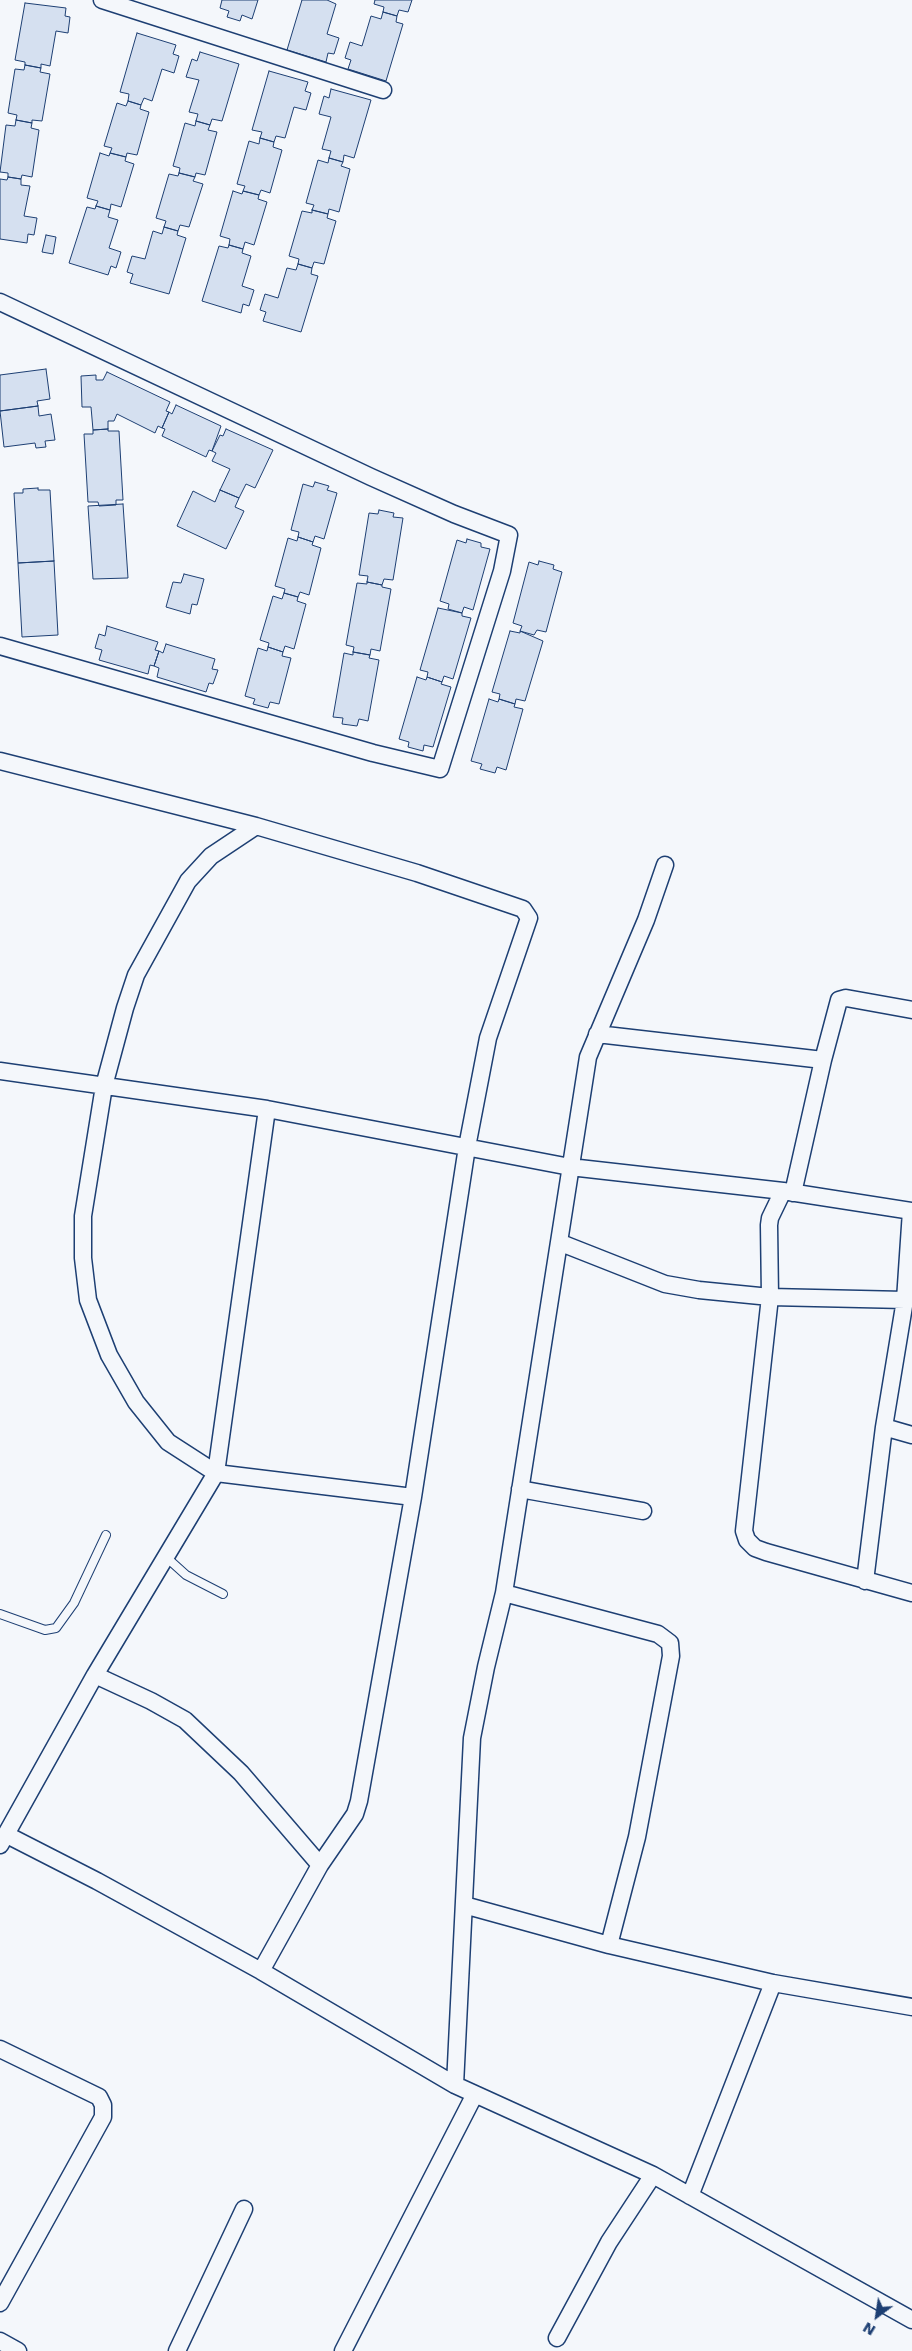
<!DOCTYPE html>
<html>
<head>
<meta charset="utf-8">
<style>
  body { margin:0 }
  #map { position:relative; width:912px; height:2351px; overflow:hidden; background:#f4f7fb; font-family:"DejaVu Sans",sans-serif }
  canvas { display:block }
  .north { position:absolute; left:852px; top:2291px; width:50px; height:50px; -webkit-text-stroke:4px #f4f7fb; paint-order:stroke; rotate:211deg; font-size:14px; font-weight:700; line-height:20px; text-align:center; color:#1d3f73 }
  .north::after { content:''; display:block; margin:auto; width:18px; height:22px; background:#1d3f73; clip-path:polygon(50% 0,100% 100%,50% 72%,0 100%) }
</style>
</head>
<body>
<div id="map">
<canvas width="912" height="2351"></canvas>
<div class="north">N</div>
</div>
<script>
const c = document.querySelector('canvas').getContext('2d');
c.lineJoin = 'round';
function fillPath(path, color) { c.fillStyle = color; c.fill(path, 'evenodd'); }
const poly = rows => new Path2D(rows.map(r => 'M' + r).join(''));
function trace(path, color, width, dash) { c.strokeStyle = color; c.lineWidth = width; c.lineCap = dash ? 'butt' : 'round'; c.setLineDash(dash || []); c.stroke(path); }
const building = poly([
  [222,0,258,0,252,19,242,15,240,21,227,17,229,11,220,8,222,0],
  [302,0,327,0,336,4,327,34,339,38,334,54,328,53,326,62,287,50,302,0],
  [375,0,412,0,408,12,399,10,397,16,383,12,384,7,374,4,375,0],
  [25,3,66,8,65,16,70,17,68,33,56,31,50,66,41,64,41,68,25,65,25,62,15,60,25,3],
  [383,12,397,16,396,22,403,24,386,81,348,69,351,60,345,58,350,42,362,46,371,16,381,19,383,12],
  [137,33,176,45,173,54,179,56,174,73,162,69,152,101,144,98,141,105,128,101,129,94,120,92,137,33],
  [200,52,239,64,222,121,212,119,210,125,196,121,198,114,189,112,199,80,186,77,192,59,197,61,200,52],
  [25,65,41,68,40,72,50,74,42,121,32,120,32,123,16,120,17,115,8,113,15,69,24,70,25,65],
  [269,71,308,82,305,91,311,93,306,110,294,107,285,138,276,136,274,142,260,138,262,132,252,130,269,71],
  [331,89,371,100,354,158,344,155,343,162,329,158,331,151,322,149,331,117,319,114,324,96,329,98,331,89],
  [128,101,141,105,140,109,149,112,137,155,127,153,126,157,110,153,112,148,104,146,117,103,126,106,128,101],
  [16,120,32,123,31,128,39,130,32,177,22,175,21,179,8,177,8,173,0,172,6,125,15,126,16,120],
  [196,121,210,125,208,130,217,132,205,175,196,173,195,177,179,173,180,168,173,166,185,123,195,126,196,121],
  [260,138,274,142,273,147,282,150,270,193,261,190,259,195,243,191,245,186,237,184,249,141,259,144,260,138],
  [100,153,109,156,110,153,126,157,125,161,134,164,121,207,111,204,110,210,96,206,98,201,87,198,100,153],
  [329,158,343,162,341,166,350,169,339,212,329,209,328,214,312,210,314,205,306,203,318,160,328,163,329,158],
  [179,173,195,177,193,181,203,184,189,227,180,225,178,231,164,227,166,221,156,218,169,174,178,176,179,173],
  [8,177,21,179,21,185,30,186,24,216,37,218,34,235,28,234,27,243,0,239,0,179,7,180,8,177],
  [233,191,242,194,243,191,259,195,258,199,267,202,254,245,245,242,243,249,229,245,230,239,220,236,233,191],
  [96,206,110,210,108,217,118,220,109,248,121,252,116,268,111,266,108,275,69,263,87,207,95,209,96,206],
  [312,210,328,214,327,218,336,221,324,264,314,262,312,268,298,264,299,259,289,256,302,211,312,213,312,210],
  [164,227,178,231,177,235,186,238,169,294,130,283,133,274,127,272,132,256,145,259,153,231,162,234,164,227],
  [46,235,56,237,53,254,42,252,46,235],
  [229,245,243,249,242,253,251,256,242,286,254,290,249,306,243,304,241,313,202,301,219,246,228,248,229,245],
  [298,264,312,268,311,274,318,276,301,332,263,321,266,312,260,310,265,294,278,298,287,268,296,270,298,264],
  [46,369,50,399,37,401,38,406,0,411,0,375,46,369],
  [107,372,170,402,166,411,169,412,162,428,158,426,155,433,117,414,114,421,108,421,108,429,93,430,91,407,82,407,81,376,96,375,96,380,103,380,107,372],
  [176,405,221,426,212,451,209,450,206,457,162,436,165,429,162,428,169,412,172,414,176,405],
  [38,406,39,416,51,414,55,440,45,441,46,447,36,448,35,443,4,447,0,411,38,406],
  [108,429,108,431,119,431,123,500,116,500,116,505,99,506,98,502,88,502,84,434,93,434,93,430,108,429],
  [226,429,273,450,255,488,246,484,239,498,220,490,230,469,212,461,216,453,212,451,220,435,223,436,226,429],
  [315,482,329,486,327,490,337,493,324,539,315,536,313,542,298,537,299,532,291,530,303,484,313,487,315,482],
  [38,488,38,490,50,490,54,561,18,563,14,493,23,493,23,489,38,488],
  [220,490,239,498,235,507,244,511,226,549,177,526,193,491,215,502,220,490],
  [123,504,128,578,93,579,88,506,123,504],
  [379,510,394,513,393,517,403,518,393,580,384,579,382,585,367,582,368,576,359,575,369,513,378,514,379,510],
  [298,537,313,542,312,545,321,548,309,595,300,592,298,597,284,593,285,589,275,586,288,538,297,541,298,537],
  [467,539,481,543,481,547,490,549,473,610,464,607,462,613,448,609,449,604,440,601,457,540,466,543,467,539],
  [54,561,58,635,22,637,18,563,54,561],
  [539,561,554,565,553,569,562,572,546,632,537,630,534,635,520,631,522,626,513,623,529,562,538,565,539,561],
  [184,574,204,579,197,605,192,604,190,614,166,607,173,582,181,583,184,574],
  [367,582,382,585,382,587,391,589,380,651,371,649,370,655,353,652,354,647,346,645,357,583,367,584,367,582],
  [284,593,298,597,297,601,306,604,294,649,285,646,283,652,268,647,269,643,260,640,273,596,282,599,284,593],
  [438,608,462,613,462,616,471,618,453,679,444,676,442,682,427,677,428,672,420,670,438,608],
  [107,626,158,642,155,650,159,651,154,666,150,665,148,674,99,660,102,650,95,648,99,634,105,636,107,626],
  [510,631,520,633,520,631,543,641,525,701,516,699,515,704,499,699,500,694,492,692,510,631],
  [166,644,215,659,212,669,218,670,213,684,209,683,206,692,157,677,159,668,154,666,159,651,163,653,166,644],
  [268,647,283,652,282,656,291,658,279,704,270,702,268,708,253,704,255,699,245,696,258,648,267,651,268,647],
  [353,652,370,655,369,658,379,660,368,721,359,719,357,726,342,724,343,718,333,717,344,653,353,655,353,652],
  [417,677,426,680,427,677,442,682,441,684,451,687,433,747,424,745,423,751,408,747,409,742,399,739,417,677],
  [489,699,498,702,499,699,515,704,514,707,523,709,506,770,497,767,495,773,480,769,482,764,471,761,489,699]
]);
fillPath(building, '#d5e0f0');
trace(building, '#1d3f73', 1);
const service = poly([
  [166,1557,186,1575,223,1594],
  [0,1614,45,1630,56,1628,74,1603,106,1535]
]);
const minor = poly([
  [102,0,383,90],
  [0,302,371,477,454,514,509,535,502,571,440,769,373,753,0,646],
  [0,761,256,826,417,873,523,909,529,918,488,1038,467,1147,413,1497,359,1801,355,1814,320,1865,261,1971],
  [256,826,211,856,188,881,136,975,125,1008,104,1086,83,1216,83,1258,88,1300,109,1355,136,1402,168,1442,216,1473,413,1497],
  [597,1034,823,1060],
  [0,1071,267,1109,570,1167,783,1191,912,1211],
  [783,1191,770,1218,769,1225,770,1297,744,1531,747,1540,755,1548,766,1552,912,1593],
  [793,1193,823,1060,839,1000,846,998,912,1010],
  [561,1243,665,1284,699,1290,770,1297,905,1300],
  [884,1427,912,1435],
  [520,1489,643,1511],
  [865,1581,884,1427,905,1300,911,1211],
  [504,1593,658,1634,670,1643,671,1656,637,1837,609,1945],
  [95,1675,151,1701,185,1720,241,1773,320,1865],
  [7,1835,97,1881,261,1971,455,2085,653,2175,912,2320],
  [0,1845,95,1675,216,1473,267,1109],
  [464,1905,609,1945,773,1983,912,2007],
  [0,2049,99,2097,103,2105,103,2117,0,2303],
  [455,2085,472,1738,486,1667,504,1593,588,1057,646,920,665,865],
  [690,2196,773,1983],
  [557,2338,609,2242,653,2175],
  [0,2341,18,2351],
  [177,2351,244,2209],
  [343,2351,475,2094]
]);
trace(service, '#1d3f73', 10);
trace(minor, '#1d3f73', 19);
trace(service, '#f4f7fb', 8);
trace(minor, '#f4f7fb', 16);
</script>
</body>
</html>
